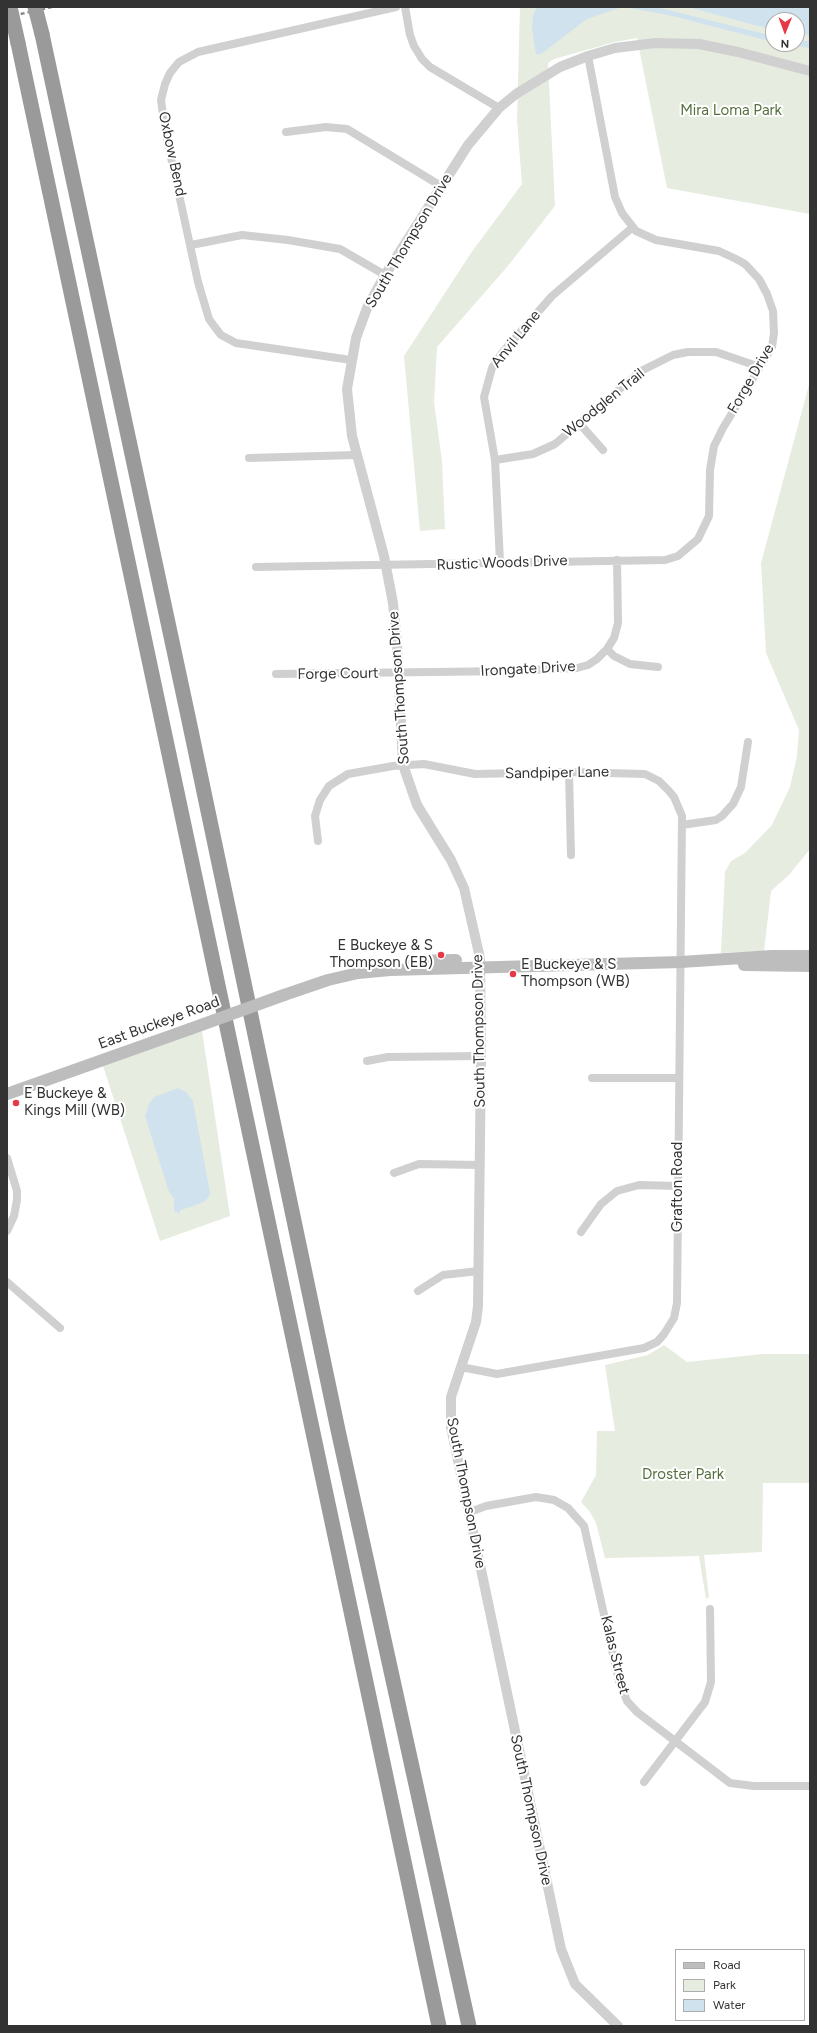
<!DOCTYPE html>
<html>
<head>
<meta charset="utf-8">
<style>
  body { margin:0 }
  #map { position:relative; width:817px; height:2033px; overflow:hidden; background:#fff; font-family:Figtree,sans-serif }
  canvas { display:block }
  .frame { position:absolute; inset:0; border:8px solid #333; pointer-events:none }
  .legend { position:absolute; left:675px; top:1949px; width:130px; height:72px; box-sizing:border-box; background:#fff; border:1px solid #adadad; margin:0; padding:5px 7px; list-style:none; font-size:12px; color:#333 }
  .legend li { display:flex; align-items:center; gap:8px; height:20px }
  .legend b { width:20px; border:1px solid #adadad }
  .north { position:absolute; left:765px; top:12px; width:40px; height:40px; box-sizing:border-box; background:#fff; border:1px solid #adadad; border-radius:50%; rotate:181deg; font-size:11px; font-weight:700; line-height:16px; text-align:center; color:#333 }
  .north::after { content:''; display:block; margin:auto; width:14px; height:18px; background:#e63946; clip-path:polygon(50% 0,100% 100%,50% 72%,0 100%) }
</style>
</head>
<body>
<div id="map">
<canvas width="817" height="2033"></canvas>
<div class="frame"></div>
<ul class="legend">
<li><b style="height:5px;background:#bdbdbd"></b>Road</li>
<li><b style="height:11px;background:#e6ecdf"></b>Park</li>
<li><b style="height:11px;background:#cfe2ee"></b>Water</li>
</ul>
<div class="north">N</div>
</div>
<script>
const c = document.querySelector('canvas').getContext('2d');
c.lineJoin = 'round';
function fillPath(path, color) { c.fillStyle = color; c.fill(path, 'evenodd'); }
const poly = rows => new Path2D(rows.map(r => 'M' + r).join(''));
function trace(path, color, width, dash) { c.strokeStyle = color; c.lineWidth = width; c.lineCap = dash ? 'butt' : 'round'; c.setLineDash(dash || []); c.stroke(path); }
function label(font, color, halo, rows, align = 'center') {
  c.font = font + ' Figtree,sans-serif'; c.lineWidth = 4; c.setLineDash([]); c.textBaseline = 'middle'; c.strokeStyle = halo; c.fillStyle = color; for (const [text, x, y, turn = 0] of rows) {
    c.save(); c.translate(x, y); c.rotate((+turn || 0) * Math.PI / 180); c.textAlign = isNaN(turn) ? turn : align; if (halo) c.strokeText(text, 0, 0); c.fillText(text, 0, 0); c.restore();
  }
}
fillPath(poly([
  [520,7,810,7,810,214,667,188,637,38,615,42,554,59,548,63,555,206,507,267,437,347,434,402,442,461,445,529,420,531,404,356,471,253,522,184,517,120],
  [773,20,797,20,797,44,773,44],
  [810,381,810,849,789,875,771,891,764,951,721,953,725,872,731,861,745,853,772,825,790,787,797,756,799,730,766,653,761,563],
  [202,1031,230,1216,160,1241,103,1066],
  [664,1345,687,1362,763,1354,810,1354,810,1483,763,1483,762,1552,704,1555,709,1597,706,1599,699,1556,605,1558,596,1523,590,1512,581,1502,596,1475,597,1431,615,1431,605,1365,648,1355]
]), '#e6ecdf');
fillPath(poly([
  [537,7,622,7,587,19,541,54,536,54,532,29,533,15],
  [624,7,656,7,773,36,773,42,669,15],
  [688,7,810,7,810,35,797,35,797,20,773,20,773,30],
  [797,41,810,41,810,48,780,44,797,44],
  [178,1088,186,1092,193,1101,210,1193,210,1195,204,1202,181,1210,179,1213,174,1211,174,1198,169,1192,145,1116,149,1104,154,1097]
]), '#cfe2ee');
trace(poly([
  [405,7,410,35,414,46,422,59,430,67,499,108],
  [286,132,326,127,347,129,441,186],
  [191,245,242,235,288,240,340,249,385,275],
  [351,360,236,343,221,335,214,326,209,319,198,282,165,130,161,100,165,84,170,73,179,62,198,52,396,7],
  [579,423,603,450],
  [249,458,356,455],
  [495,460,533,454,555,444,641,371,673,355,688,352,716,352,760,367],
  [500,562,495,460,484,397,492,368,502,353,552,296,633,227],
  [256,567,665,560,678,556,698,539,709,516,710,470,714,446,723,428,772,347,774,333,773,311,767,294,759,279,745,264,736,259,719,251,656,240,636,231,622,213,615,197,588,56],
  [607,649,614,656,630,664,658,667],
  [276,674,510,671,577,668,588,665,597,659,607,649,614,638,618,623,617,560],
  [569,772,571,855],
  [682,825,716,820,722,816,733,804,741,787,748,742],
  [318,841,315,816,320,800,329,786,348,774,393,766,424,764,475,774,569,772,645,774,659,781,669,791,674,797,682,816,677,1303,674,1318,664,1334,657,1342,644,1348,497,1374,461,1367],
  [367,1061,388,1057,481,1056],
  [592,1078,679,1078],
  [7,1158,17,1191,17,1200,14,1216,7,1231],
  [394,1173,419,1164,480,1165],
  [581,1232,601,1204,617,1191,639,1185,679,1186],
  [7,1282,60,1328],
  [418,1291,443,1275,479,1271],
  [470,1512,486,1506,536,1497,554,1500,568,1508,584,1526,619,1681,627,1701,637,1712,730,1783,754,1786,810,1786],
  [644,1782,705,1702,711,1682,710,1609]
]), '#d0d0d0', 8);
trace(poly([
  [618,2026,575,1984,561,1949,451,1427,451,1397,476,1322,478,1306,481,1056,480,958,464,888,451,860,417,805,403,765,397,643,393,603,384,556,352,436,347,389,356,338,367,308,385,275,468,145,499,108,516,94,560,67,588,56,615,48,655,43,699,44,738,52,810,71]
]), '#d0d0d0', 10);
trace(poly([
  [411,961,456,960],
  [744,965,810,966],
  [284,995,328,980,358,973,390,970,681,962,772,956,810,956],
  [7,1094,190,1029]
]), '#bdbdbd', 12);
trace(poly([
  [42,34,188,716,338,1430,469,2026],
  [18,43,439,2026]
]), '#9a9a9a', 15);
trace(poly([
  [7,17,52,7]
]), '#888', 2.5, [4, 3]);
trace(poly([
  [190,1029,284,995]
]), '#bdbdbd', 12);
trace(poly([
  [10,7,18,43],
  [35,7,42,34]
]), '#9a9a9a', 15);
for (const [x, y, r, color] of [
  [441,955,4,"#e63946"],
  [513,974,4,"#e63946"],
  [16,1103,4,"#e63946"]
]) { const dot = new Path2D(); dot.arc(x, y, r, 0, 2 * Math.PI); c.fillStyle = color; c.fill(dot); trace(dot, '#fff', 1.5); }
label('15px', '#56703f', '#fff', [
  ["Mira Loma Park",731,111],
  ["Droster Park",683,1475]
]);
label('15px', '#333', '#fff', [
  ["Oxbow Bend",172,154,78],
  ["South Thompson Drive",409,241,-59],
  ["Anvil Lane",516,339,-51],
  ["Forge Drive",751,379,-60],
  ["Woodglen Trail",604,403,-39],
  ["Rustic Woods Drive",502,563,-2],
  ["Irongate Drive",528,669,-3],
  ["Forge Court",338,674,-1],
  ["South Thompson Drive",399,688,-94],
  ["Sandpiper Lane",557,773,-1],
  ["East Buckeye Road",159,1023,-20],
  ["South Thompson Drive",479,1031,-91],
  ["Grafton Road",678,1187,-90],
  ["South Thompson Drive",466,1493,79],
  ["Kalas Street",615,1655,76],
  ["South Thompson Drive",531,1810,78]
]);
label('15px', '#333', '#fff', [
  ["E Buckeye & S",433,946,"right"],
  ["Thompson (EB)",433,963,"right"],
  ["E Buckeye & S",521,965],
  ["Thompson (WB)",521,982],
  ["E Buckeye &",24,1094],
  ["Kings Mill (WB)",24,1111]
], 'left');
</script>
</body>
</html>
